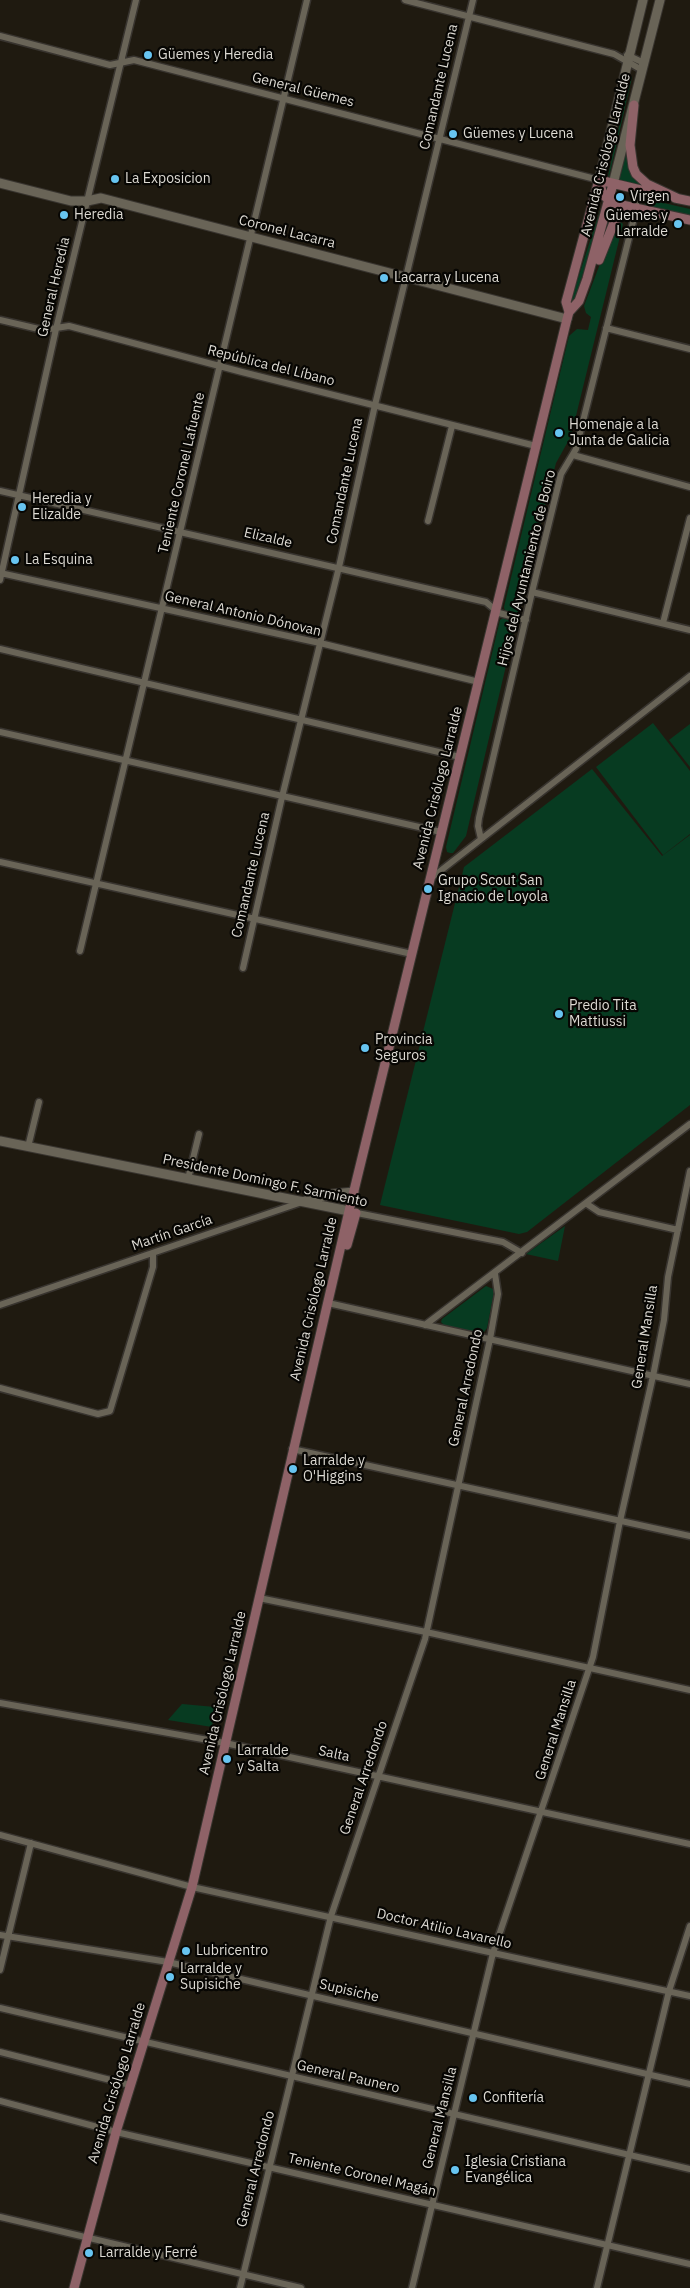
<!DOCTYPE html>
<html>
<head>
<meta charset="utf-8">
<style>
  body { margin:0 }
  canvas { display:block; background:#1f1a10 }
</style>
</head>
<body>
<canvas width="690" height="2288"></canvas>
<script>
const c = document.querySelector('canvas').getContext('2d');
c.lineJoin = 'round';
function fillPath(path, color) { c.fillStyle = color; c.fill(path, 'evenodd'); }
const poly = rows => new Path2D(rows.map(r => 'M' + r).join(''));
function trace(path, color, width, dash) { c.strokeStyle = color; c.lineWidth = width; c.lineCap = dash ? 'butt' : 'round'; c.setLineDash(dash || []); c.stroke(path); }
function label(font, color, halo, rows, align = 'center') {
  c.font = font + ' "IBM Plex Sans",sans-serif'; c.lineWidth = 4.5; c.setLineDash([]); c.textBaseline = 'middle'; c.strokeStyle = halo; c.fillStyle = color; for (const [text, x, y, turn = 0] of rows) {
    c.save(); c.translate(x, y); c.rotate((+turn || 0) * Math.PI / 180); c.textAlign = isNaN(turn) ? turn : align; if (halo) c.strokeText(text, 0, 0); c.fillText(text, 0, 0); c.restore();
  }
}
fillPath(poly([
  [630,77,632,77,609,177,608,176],
  [629,135,628,152,644,186,617,180],
  [646,199,690,209,690,215,645,205],
  [601,207,594,240,573,304,570,303],
  [621,222,623,224,571,436,556,463,517,615,505,611,504,607,569,336,577,329,588,330,591,317,586,313,584,306,614,227],
  [503,618,516,623,466,836,453,853,450,853,447,852,446,847,500,620],
  [653,723,690,771,690,834,663,855,596,767],
  [690,724,690,767,669,740],
  [592,769,662,856,690,835,690,1105,527,1232,519,1234,380,1205,464,867],
  [565,1226,558,1261,526,1254],
  [486,1286,493,1289,494,1292,487,1328,484,1332,479,1333,444,1325,441,1322,442,1319],
  [182,1704,215,1707,212,1727,168,1720]
]), '#073b21');
const minor = poly([
  [405,0,614,54,642,70],
  [0,36,110,65,134,60,599,180],
  [627,55,644,63],
  [0,320,43,330,69,326,242,372,536,446],
  [606,328,690,349],
  [573,455,690,487],
  [0,491,486,602,499,613,526,620],
  [428,521,452,426],
  [0,573,320,643,479,682],
  [0,580,56,329,136,0],
  [532,592,690,630],
  [663,623,690,518],
  [0,649,460,757],
  [0,732,441,832],
  [481,839,478,826,479,818,532,592,561,474,576,449,636,210,636,189],
  [0,862,412,954],
  [430,879,690,676],
  [80,951,307,0],
  [243,968,282,797,339,567,375,405,473,0],
  [28,1147,39,1102],
  [188,1179,199,1134],
  [587,1204,599,1212,678,1230],
  [352,1212,503,1242,522,1253],
  [328,1303,690,1384],
  [0,1305,302,1202],
  [425,1325,690,1124],
  [0,1388,98,1414,110,1411,153,1267,153,1254],
  [292,1449,690,1536],
  [259,1598,426,1632,690,1690],
  [0,1703,225,1743,690,1844],
  [0,1835,192,1887,690,1996],
  [0,1935,168,1962,690,2084],
  [0,1970,31,1843],
  [0,2008,690,2169],
  [0,2052,130,2085],
  [0,2101,116,2132,690,2264],
  [0,2217,301,2288],
  [240,2288,331,1916,425,1639,490,1339,498,1294,495,1274],
  [412,2288,493,1953,593,1657,620,1521,653,1376,664,1320,668,1277,690,1171],
  [597,2288,669,1991,690,1926]
]);
const tertiary = poly([
  [599,180,643,0],
  [0,183,71,201,87,201,101,198,567,319],
  [613,184,660,0],
  [0,1141,349,1211],
  [305,1201,332,1194,354,1192]
]);
const secondary = poly([
  [634,105,630,145,633,167,636,174,647,184,679,199],
  [599,180,662,195],
  [600,183,603,195,613,203,690,220],
  [675,198,690,201],
  [599,260,615,220,626,212,636,210],
  [569,312,579,301,587,279,613,184],
  [347,1245,356,1213],
  [74,2288,116,2132,192,1887,349,1211,567,319,569,312,566,302,569,291,599,180]
]);
trace(minor, '#38342f', 9);
trace(tertiary, '#38342f', 11);
trace(secondary, '#38342f', 11);
trace(minor, '#696457', 6);
trace(tertiary, '#696457', 9);
trace(secondary, '#8e6267', 9);
for (const [x, y, r, color] of [
  [148,55,5,"#67c4f0"],
  [453,134,5,"#67c4f0"],
  [115,179,5,"#67c4f0"],
  [620,197,5,"#67c4f0"],
  [64,215,5,"#67c4f0"],
  [678,224,5,"#67c4f0"],
  [384,278,5,"#67c4f0"],
  [559,433,5,"#67c4f0"],
  [22,507,5,"#67c4f0"],
  [15,560,5,"#67c4f0"],
  [428,889,5,"#67c4f0"],
  [559,1014,5,"#67c4f0"],
  [365,1048,5,"#67c4f0"],
  [293,1469,5,"#67c4f0"],
  [227,1759,5,"#67c4f0"],
  [186,1951,5,"#67c4f0"],
  [170,1977,5,"#67c4f0"],
  [473,2098,5,"#67c4f0"],
  [455,2170,5,"#67c4f0"],
  [89,2253,5,"#67c4f0"]
]) { const dot = new Path2D(); dot.arc(x, y, r, 0, 2 * Math.PI); c.fillStyle = color; c.fill(dot); trace(dot, '#070603', 2); }
label('14px', '#dddad3', '#070603', [
  ["Güemes y Heredia",158,55],
  ["Güemes y Lucena",463,134],
  ["La Exposicion",125,179],
  ["Virgen",630,197],
  ["Heredia",74,215],
  ["Güemes y",668,216,"right"],
  ["Larralde",668,232,"right"],
  ["Lacarra y Lucena",394,278],
  ["Homenaje a la",569,425],
  ["Junta de Galicia",569,441],
  ["Heredia y",32,499],
  ["Elizalde",32,515],
  ["La Esquina",25,560],
  ["Grupo Scout San",438,881],
  ["Ignacio de Loyola",438,897],
  ["Predio Tita",569,1006],
  ["Mattiussi",569,1022],
  ["Provincia",375,1040],
  ["Seguros",375,1056],
  ["Larralde y",303,1461],
  ["O'Higgins",303,1477],
  ["Larralde",237,1751],
  ["y Salta",237,1767],
  ["Lubricentro",196,1951],
  ["Larralde y",180,1969],
  ["Supisiche",180,1985],
  ["Confitería",483,2098],
  ["Iglesia Cristiana",465,2162],
  ["Evangélica",465,2178],
  ["Larralde y Ferré",99,2253]
], 'left');
label('14px', '#dddad3', '#070603', [
  ["Comandante Lucena",439,87,-77],
  ["General Güemes",303,90,14],
  ["Avenida Crisólogo Larralde",606,155,-76],
  ["Coronel Lacarra",287,232,14],
  ["General Heredia",54,287,-77],
  ["República del Líbano",271,366,14],
  ["Teniente Coronel Lafuente",182,473,-77],
  ["Comandante Lucena",345,481,-78],
  ["Elizalde",268,538,13],
  ["Hijos del Ayuntamiento de Boiro",527,568,-76],
  ["General Antonio Dónovan",243,614,13],
  ["Avenida Crisólogo Larralde",438,788,-76],
  ["Comandante Lucena",251,875,-77],
  ["Presidente Domingo F. Sarmiento",265,1181,12],
  ["Martín García",172,1233,-19],
  ["Avenida Crisólogo Larralde",314,1299,-77],
  ["General Mansilla",645,1337,-81],
  ["General Arredondo",466,1388,-78],
  ["Avenida Crisólogo Larralde",223,1693,-77],
  ["General Mansilla",556,1730,-72],
  ["Salta",334,1754,12],
  ["General Arredondo",364,1778,-71],
  ["Doctor Atilio Lavarello",444,1929,13],
  ["Supisiche",349,1991,13],
  ["General Paunero",348,2077,13],
  ["Avenida Crisólogo Larralde",117,2083,-73],
  ["General Mansilla",440,2118,-76],
  ["General Arredondo",256,2169,-76],
  ["Teniente Coronel Magán",362,2175,13]
]);
</script>
</body>
</html>
